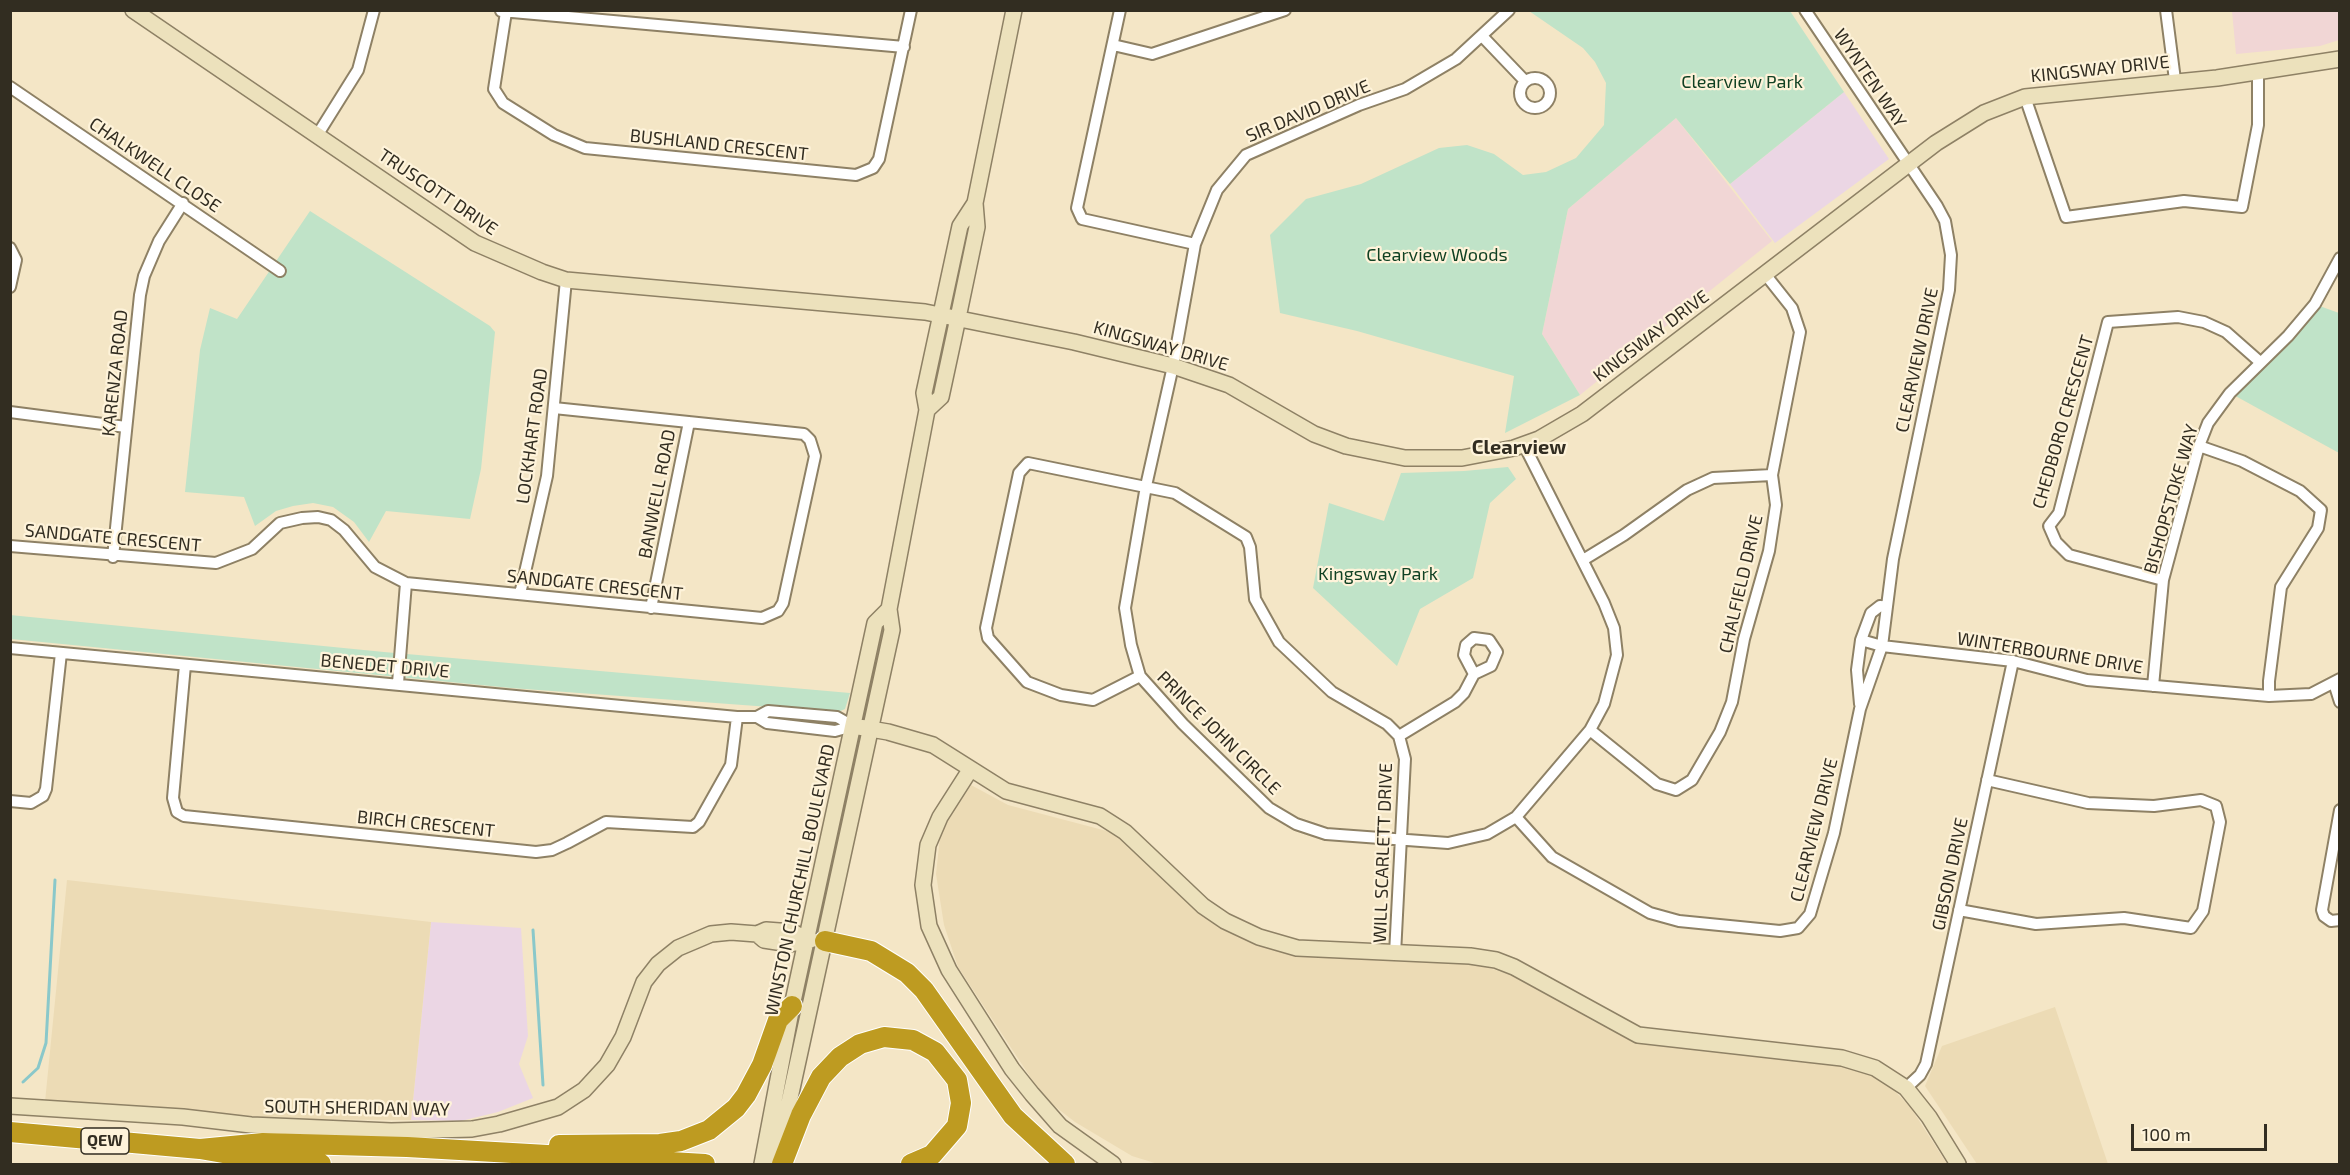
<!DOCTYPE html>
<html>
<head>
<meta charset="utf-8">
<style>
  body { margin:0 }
  #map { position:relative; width:2350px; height:1175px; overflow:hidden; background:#f4e6c6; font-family:"Exo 2",sans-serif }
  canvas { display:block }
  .frame { position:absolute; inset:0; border:12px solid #322d21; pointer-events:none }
  .scale { position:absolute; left:2131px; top:1124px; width:136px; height:27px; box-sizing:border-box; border:3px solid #322d21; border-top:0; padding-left:8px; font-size:18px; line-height:21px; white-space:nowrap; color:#322d21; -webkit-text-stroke:4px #fef3da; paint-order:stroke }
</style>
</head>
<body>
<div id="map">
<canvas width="2350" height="1175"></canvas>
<div class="frame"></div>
<div class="scale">100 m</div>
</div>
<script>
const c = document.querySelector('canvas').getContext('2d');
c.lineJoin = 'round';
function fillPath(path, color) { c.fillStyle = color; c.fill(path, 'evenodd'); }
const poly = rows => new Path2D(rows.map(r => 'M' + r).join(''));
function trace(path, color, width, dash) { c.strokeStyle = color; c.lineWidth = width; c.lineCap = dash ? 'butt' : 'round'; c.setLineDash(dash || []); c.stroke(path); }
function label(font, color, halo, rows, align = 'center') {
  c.font = font + ' "Exo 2",sans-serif'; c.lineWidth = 4.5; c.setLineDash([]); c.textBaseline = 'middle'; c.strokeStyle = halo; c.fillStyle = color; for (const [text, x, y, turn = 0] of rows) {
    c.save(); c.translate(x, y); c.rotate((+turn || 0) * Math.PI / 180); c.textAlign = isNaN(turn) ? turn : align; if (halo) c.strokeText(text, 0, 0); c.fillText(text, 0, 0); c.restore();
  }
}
fillPath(poly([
  [1844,92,1889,159,1775,243,1730,184],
  [431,922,521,928,528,1036,519,1064,533,1098,498,1112,461,1121,411,1120]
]), '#ebd6e4');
fillPath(poly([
  [971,785,1008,805,1118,834,1166,882,1210,920,1246,939,1472,963,1522,978,1593,1021,1650,1045,1850,1065,1887,1083,1911,1108,1947,1164,1158,1164,1132,1156,1075,1122,1044,1098,958,967,944,925,936,874,941,828],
  [67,880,431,922,411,1120,239,1119,45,1102],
  [2055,1007,2108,1164,1977,1164,1925,1086,1942,1046]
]), '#ecdbb5');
fillPath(poly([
  [2232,11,2339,11,2339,40,2320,46,2236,54],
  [1676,118,1772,241,1580,395,1542,334,1568,209]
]), '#f1d6d5');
fillPath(poly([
  [1529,11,1790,11,1844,92,1730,184,1676,118,1568,209,1542,334,1580,395,1505,433,1514,376,1357,331,1280,313,1270,235,1306,199,1361,184,1439,148,1467,145,1494,154,1523,175,1546,172,1576,158,1604,125,1606,83,1595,62,1583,48],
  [310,211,490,326,495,332,481,469,470,519,386,511,369,542,354,522,333,507,313,503,293,506,276,511,255,526,244,497,185,492,200,350,210,308,237,319],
  [2314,304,2339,313,2339,453,2230,393],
  [1508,467,1516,479,1490,503,1473,578,1420,609,1397,666,1313,588,1329,503,1384,521,1401,473,1464,471],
  [10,615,384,652,850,693,845,709,838,712,511,688,11,639]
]), '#c0e3c8');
trace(poly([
  [533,930,543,1085],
  [23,1082,38,1068,46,1043,55,880]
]), '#8ac8ca', 3);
const street = poly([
  [1120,10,1077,208,1082,219,1195,244],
  [1509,10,1456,59,1405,89,1359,105,1246,155,1217,190,1195,244,1173,366,1146,486,1125,608,1131,645,1140,676,1183,724,1269,808,1296,824,1326,834,1448,843,1487,834,1516,817,1590,730,1604,704,1617,655,1614,628,1604,603,1524,445],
  [2166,10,2175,80],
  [501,11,904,47],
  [506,12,494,89,503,103,554,135,585,148,856,175,873,168,879,159,911,10],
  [1482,36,1525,81],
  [1113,45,1152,54,1285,10],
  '1520 93a15 15 0 1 1 30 0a15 15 0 1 1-30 0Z',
  [10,87,280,271],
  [2025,97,2066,217,2184,201,2242,207,2258,125,2258,72],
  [318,134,358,70,374,10],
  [10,248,16,260,10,287],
  [10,412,126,427],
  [2199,446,2242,461,2300,491,2321,510,2318,528,2281,587,2269,681,2269,696],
  [10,546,216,563,252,549,280,523,302,518,318,517,331,520,344,530,375,567,406,583,762,618,778,611,783,603,815,456,810,440,804,434,554,408],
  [113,557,140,295,144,276,159,241,183,203],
  [1583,560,1624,535,1687,490,1713,478,1772,475],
  [2163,580,2069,555,2056,542,2049,526,2059,513,2108,322,2178,317,2204,322,2226,332,2260,362],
  [520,594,547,476,566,280],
  [651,608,689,422],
  [1474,638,1489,640,1497,652,1491,666,1474,674,1464,655,1466,645,1474,638],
  [1861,640,1882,646,2013,661,2087,680,2269,696,2311,694,2340,679],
  [10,648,737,717,757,717,768,711,837,717,853,726],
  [185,665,173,798,177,812,184,816,536,852,552,850,567,843,606,822,693,827,699,822,731,765,737,717],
  [1140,676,1093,700,1061,695,1027,682,988,638,986,628,1019,473,1028,463,1175,493,1246,537,1250,547,1255,599,1279,642,1332,692,1387,724,1399,736,1405,759,1395,954],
  [398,683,406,583],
  [2334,683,2340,702],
  [2153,686,2163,580,2199,446,2208,423,2230,393,2288,336,2315,304,2340,258],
  [1860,704,1857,670,1861,640,1871,613,1880,606,1887,607],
  [757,717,767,723,835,731,853,726],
  [1590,730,1657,784,1676,790,1692,780,1720,732,1732,702,1744,639,1769,551,1776,505,1772,475,1800,332,1792,308,1765,274],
  [1399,736,1455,702,1464,693,1474,674],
  [10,801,31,803,43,796,46,789,61,653],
  [2340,810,2322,910,2324,916,2331,921,2340,920],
  [1516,817,1552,857,1650,913,1679,921,1780,931,1798,928,1810,914,1834,833,1860,709,1882,646,1893,559,1949,290,1951,255,1945,221,1937,206,1805,10],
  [1959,910,2036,924,2124,918,2191,928,2203,911,2220,822,2216,806,2201,800,2154,806,2088,803,1987,780],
  [1906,1088,1920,1075,1926,1064,2013,661]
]);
const secondary = poly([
  [133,10,475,243,542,272,566,280,925,312,1074,342,1173,366,1229,385,1314,434,1346,446,1405,458,1462,458,1514,448,1539,439,1582,414,1936,143,1984,113,2025,97,2217,78,2340,59],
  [927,410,941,397,955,332,977,227,975,203,1014,10],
  [853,726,888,732,933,745,1006,791,1100,816,1125,832,1203,906,1225,921,1259,937,1297,948,1470,956,1496,960,1514,967,1638,1035,1842,1058,1875,1068,1906,1088,1929,1117,1958,1164],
  [970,770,940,817,928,845,923,885,929,926,949,970,1012,1069,1032,1094,1060,1126,1113,1164],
  [757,934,764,940,790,944,811,940],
  [10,1106,183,1117,251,1125,391,1131,472,1129,499,1124,558,1107,584,1090,607,1065,623,1037,644,982,658,964,678,948,711,934,731,932,757,934,766,930,793,932,807,940],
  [776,1162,892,630,889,609,927,410,924,393,960,226,975,203],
  [762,1164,792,1006,875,623,889,609]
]);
const highway = poly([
  [825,941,871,951,907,973,924,990,1013,1116,1065,1164],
  [10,1132,200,1149,246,1157,321,1164],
  [559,1145,660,1144,681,1141,709,1130,736,1108,746,1095,762,1065,778,1020,792,1006],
  [200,1149,263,1143,407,1147,705,1164],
  [782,1164,801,1115,821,1077,840,1057,860,1044,884,1037,913,1040,935,1052,957,1080,961,1103,957,1126,932,1155,911,1164]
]);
trace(street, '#8e8165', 14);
trace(secondary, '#8e8165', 18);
trace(highway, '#fff', 22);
trace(street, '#fff', 10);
trace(secondary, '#ece1bc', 15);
trace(highway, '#be9b21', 20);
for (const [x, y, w] of [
  [105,1141,48]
]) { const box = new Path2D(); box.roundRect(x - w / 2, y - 13, w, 26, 4.5); c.fillStyle = '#fef3da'; c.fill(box); trace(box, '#322d21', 1.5); }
label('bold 16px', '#322d21', null, [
  ["QEW",105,1141]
]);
label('18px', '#322d21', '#fef3da', [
  ["KINGSWAY DRIVE",2100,69,-6],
  ["WYNTEN WAY",1870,78,56],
  ["SIR DAVID DRIVE",1308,111,-23],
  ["BUSHLAND CRESCENT",719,145,6],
  ["CHALKWELL CLOSE",155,165,34],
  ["TRUSCOTT DRIVE",438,192,34],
  ["KINGSWAY DRIVE",1651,336,-37],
  ["KINGSWAY DRIVE",1161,346,16],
  ["CLEARVIEW DRIVE",1917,360,-78],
  ["KARENZA ROAD",115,373,-84],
  ["CHEDBORO CRESCENT",2063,422,-74],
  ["LOCKHART ROAD",532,436,-82],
  ["BANWELL ROAD",657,494,-79],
  ["BISHOPSTOKE WAY",2171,499,-74],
  ["SANDGATE CRESCENT",113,538,5],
  ["CHALFIELD DRIVE",1741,584,-77],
  ["SANDGATE CRESCENT",595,585,6],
  ["WINTERBOURNE DRIVE",2050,653,9],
  ["BENEDET DRIVE",385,666,5],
  ["PRINCE JOHN CIRCLE",1219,733,45],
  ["BIRCH CRESCENT",426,824,6],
  ["CLEARVIEW DRIVE",1814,830,-76],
  ["WILL SCARLETT DRIVE",1383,853,-88],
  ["GIBSON DRIVE",1950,874,-78],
  ["WINSTON CHURCHILL BOULEVARD",800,880,-78],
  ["SOUTH SHERIDAN WAY",357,1108,1]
]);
label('18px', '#104123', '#fef3da', [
  ["Clearview Park",1742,82],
  ["Clearview Woods",1437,255],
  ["Kingsway Park",1378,574]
]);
label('bold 20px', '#322d21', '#fef3da', [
  ["Clearview",1519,447]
]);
</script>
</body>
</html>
